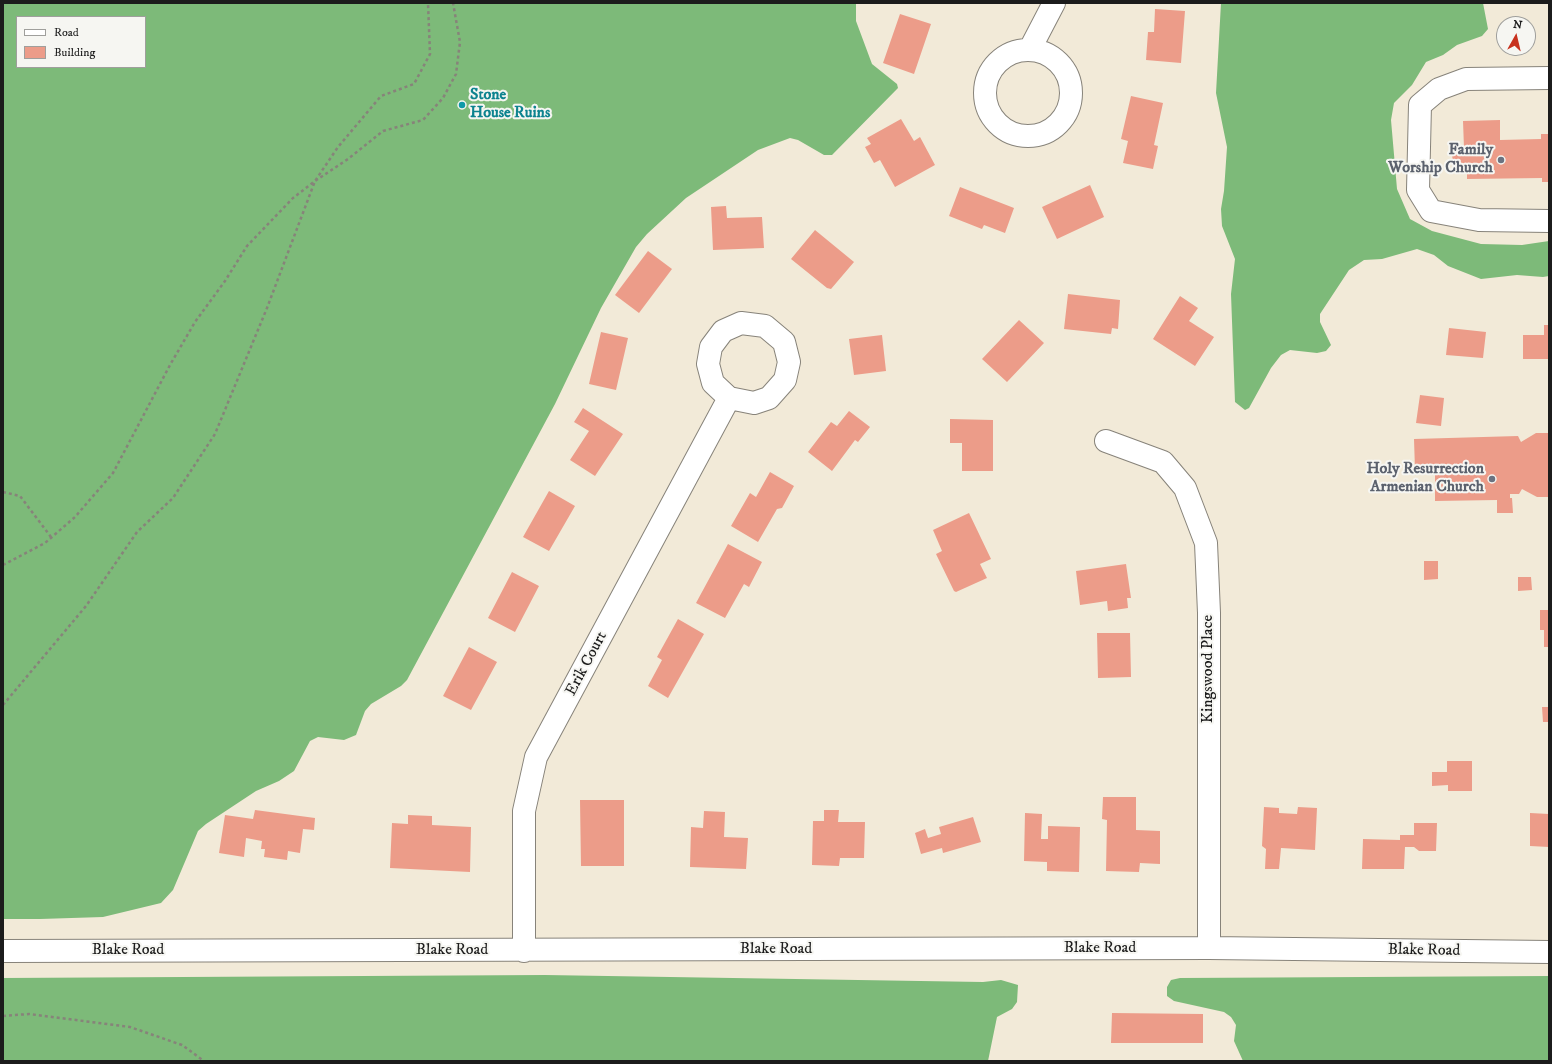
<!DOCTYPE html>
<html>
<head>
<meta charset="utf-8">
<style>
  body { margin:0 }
  #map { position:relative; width:1552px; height:1064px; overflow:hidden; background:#f2ead8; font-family:"IM FELL DW Pica",serif }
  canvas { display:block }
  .frame { position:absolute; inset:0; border:4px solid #1c1c1c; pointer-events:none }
  .legend { position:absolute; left:16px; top:16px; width:130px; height:52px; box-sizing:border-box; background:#f6f6f2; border:1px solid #9f9f9c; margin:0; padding:5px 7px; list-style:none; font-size:12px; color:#1c1c1c }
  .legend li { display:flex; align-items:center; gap:8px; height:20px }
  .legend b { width:20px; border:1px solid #9f9f9c }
  .north { position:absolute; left:1496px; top:16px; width:40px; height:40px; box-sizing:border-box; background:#f6f6f2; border:1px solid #9f9f9c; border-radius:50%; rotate:8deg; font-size:11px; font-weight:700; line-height:16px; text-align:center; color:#1c1c1c }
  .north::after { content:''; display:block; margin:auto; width:14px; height:18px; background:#c8321e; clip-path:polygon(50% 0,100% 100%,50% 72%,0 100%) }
</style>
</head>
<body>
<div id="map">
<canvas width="1552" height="1064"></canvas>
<div class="frame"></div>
<ul class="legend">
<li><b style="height:5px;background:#fff"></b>Road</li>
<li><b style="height:11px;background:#ec9c89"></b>Building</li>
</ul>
<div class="north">N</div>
</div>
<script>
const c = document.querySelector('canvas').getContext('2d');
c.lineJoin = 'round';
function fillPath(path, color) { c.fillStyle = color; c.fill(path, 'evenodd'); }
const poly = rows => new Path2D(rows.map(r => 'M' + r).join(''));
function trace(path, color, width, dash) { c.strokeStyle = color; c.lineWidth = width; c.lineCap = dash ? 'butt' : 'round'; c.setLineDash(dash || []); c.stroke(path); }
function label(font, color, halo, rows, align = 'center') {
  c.font = font + ' "IM FELL DW Pica",serif'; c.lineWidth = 4; c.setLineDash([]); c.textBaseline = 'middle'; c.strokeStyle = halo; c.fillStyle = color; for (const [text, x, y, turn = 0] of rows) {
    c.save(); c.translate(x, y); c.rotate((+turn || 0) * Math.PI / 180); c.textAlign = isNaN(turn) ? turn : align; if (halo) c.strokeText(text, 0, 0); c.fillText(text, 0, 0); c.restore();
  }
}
fillPath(poly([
  [3,3,856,3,856,21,872,64,897,84,898,88,832,155,824,155,798,140,790,138,758,150,686,198,647,234,636,247,601,308,555,404,407,680,401,686,371,704,365,711,356,735,344,740,318,737,310,741,294,771,279,781,256,791,206,824,198,831,173,890,161,903,103,917,40,919,3,919],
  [17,17,145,17,145,67,17,67],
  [1221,3,1483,3,1488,29,1482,36,1457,45,1443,55,1426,62,1412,85,1394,103,1391,120,1397,189,1410,219,1432,231,1481,244,1522,245,1549,241,1549,276,1543,277,1517,275,1481,279,1448,266,1434,255,1417,249,1382,259,1364,260,1349,270,1320,314,1320,322,1331,345,1326,351,1317,353,1290,350,1281,355,1271,368,1249,408,1245,410,1235,402,1231,294,1235,259,1222,226,1221,209,1224,191,1227,147,1216,93],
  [545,975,983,982,1001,980,1018,985,1017,1002,1012,1009,997,1017,988,1061,3,1061,3,978],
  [1549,976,1549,1061,1243,1061,1234,1041,1236,1025,1231,1017,1224,1012,1174,1001,1167,996,1167,987,1171,980,1180,978]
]), '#7dba79');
fillPath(poly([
  [1155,9,1185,11,1181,63,1146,60,1148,32,1154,32],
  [900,14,931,24,914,74,883,63],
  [1131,96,1163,103,1154,145,1158,146,1153,169,1123,163,1128,141,1121,139],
  [901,119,914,141,920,137,935,165,895,187,880,160,874,163,865,147,871,144,867,138],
  [1500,120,1500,140,1541,139,1541,134,1549,134,1549,182,1542,182,1542,178,1467,179,1467,172,1453,172,1452,149,1464,148,1463,121],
  [1090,185,1104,217,1057,239,1042,207],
  [960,187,1014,208,1005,233,984,225,982,229,949,216],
  [726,206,727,218,762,217,764,248,713,250,711,207],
  [815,230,854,262,831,289,827,288,791,259],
  [648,251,672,269,639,313,615,295],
  [1068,294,1120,300,1118,329,1112,328,1111,334,1064,329],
  [1180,296,1198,308,1189,321,1214,337,1195,366,1153,339],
  [1019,320,1044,343,1007,382,982,359],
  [1544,325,1549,325,1549,359,1523,359,1523,335,1544,335],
  [1449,328,1486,332,1483,358,1446,355],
  [601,332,628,338,616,390,589,384],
  [882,335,886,371,854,375,849,339],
  [1420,395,1444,398,1441,426,1416,423],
  [583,408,623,434,595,476,570,460,589,431,574,422],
  [849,411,870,427,858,442,855,440,832,471,808,452,831,422,837,426],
  [950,419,993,420,993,471,962,471,962,443,950,443],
  [1536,433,1549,433,1549,497,1537,497,1522,489,1519,494,1510,494,1510,498,1512,498,1513,513,1497,513,1497,500,1435,501,1435,469,1415,470,1414,439,1518,436,1521,442],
  [770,472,794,486,782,508,777,509,758,542,731,526,750,493,756,497],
  [549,491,575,506,549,551,523,537],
  [969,513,991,559,980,564,987,578,956,592,954,591,936,554,942,551,933,530],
  [728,544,762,562,749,587,744,584,725,618,696,603],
  [1424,561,1438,561,1438,579,1424,580],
  [1126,564,1131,598,1127,598,1128,608,1108,611,1107,601,1080,605,1076,571],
  [512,572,539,586,515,632,488,618],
  [1518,577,1531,577,1532,590,1518,591],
  [1540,610,1549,610,1549,647,1544,647,1544,630,1540,630],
  [678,619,704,634,668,698,648,686,662,660,657,657],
  [1097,633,1130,633,1131,677,1098,678],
  [469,647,497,662,471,710,443,696],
  [1542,707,1549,707,1549,722,1543,722],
  [1447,761,1472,761,1472,791,1448,791,1448,785,1432,786,1432,772,1447,772],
  [1103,797,1136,797,1136,830,1160,831,1160,864,1140,863,1139,872,1106,871,1107,820,1102,819],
  [580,800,624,800,624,866,581,866],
  [1264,807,1279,808,1279,813,1297,814,1298,807,1317,808,1315,850,1281,848,1279,869,1265,869,1266,849,1262,846],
  [255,810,315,818,314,830,303,829,300,853,288,851,287,860,264,857,265,849,261,849,262,841,246,838,244,857,219,853,225,815,253,819],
  [824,810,839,810,838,822,865,822,864,858,840,858,839,866,812,865,813,821,824,821],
  [704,811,725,812,724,837,748,838,746,869,690,867,691,827,703,828],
  [1025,813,1042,814,1041,839,1048,839,1048,826,1080,827,1079,872,1047,871,1047,862,1024,861],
  [1530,813,1549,814,1549,847,1530,846],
  [408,815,432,816,432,825,471,827,470,872,390,868,392,823,408,824],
  [973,817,981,842,943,853,942,848,921,854,915,833,925,829,928,838,941,834,939,827],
  [1414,823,1437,823,1436,851,1419,851,1414,847,1405,847,1404,869,1362,869,1363,839,1400,840,1400,835,1414,835],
  [1112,1013,1203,1014,1203,1043,1111,1043]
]), '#ec9c89');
const minor = poly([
  [1030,49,1054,3],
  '985 93a43 43 0 1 1 86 0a43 43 0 1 1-86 0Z',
  [1549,78,1466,79,1439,89,1420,105,1418,190,1431,211,1479,220,1549,221],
  [1106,441,1163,462,1185,488,1206,543,1209,613,1209,948],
  [3,951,1209,948,1549,952],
  [524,951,524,811,536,757,729,398,754,403,769,398,785,380,789,362,784,342,765,326,741,323,723,331,711,347,708,364,713,383,729,398]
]);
trace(minor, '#87837a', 24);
trace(poly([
  [3,492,20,496,51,537],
  [3,565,45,543,75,517,113,473,170,365,195,322,225,281,247,246,293,198,315,181,348,159,383,131,423,120,443,98,456,74,460,42,453,3],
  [3,705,86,606,137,532,173,498,215,434,267,308,315,181,338,147,381,96,414,84,430,54,428,3],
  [3,1016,29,1014,130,1027,182,1045,204,1061]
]), '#87837a', 2.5, [3, 3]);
trace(minor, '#fff', 22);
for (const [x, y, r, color] of [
  [462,105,4,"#0f9aa8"],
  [1501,160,4,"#6b7280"],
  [1492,479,4,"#6b7280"]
]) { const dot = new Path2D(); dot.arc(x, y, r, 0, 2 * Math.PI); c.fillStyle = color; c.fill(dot); trace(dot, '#f6f6f2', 1.5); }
label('bold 16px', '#0d838f', '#f6f6f2', [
  ["Stone",470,96],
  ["House Ruins",470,114]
], 'left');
label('bold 16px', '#5b616d', '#f6f6f2', [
  ["Family",1493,151],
  ["Worship Church",1493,169],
  ["Holy Resurrection",1484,470],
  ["Armenian Church",1484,488]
], 'right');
label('16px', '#1c1c1c', '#f6f6f2', [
  ["Erik Court",587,664,-62],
  ["Kingswood Place",1209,669,-90],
  ["Blake Road",1100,949],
  ["Blake Road",776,950],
  ["Blake Road",128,951],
  ["Blake Road",452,951],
  ["Blake Road",1424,951,1]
]);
</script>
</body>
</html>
